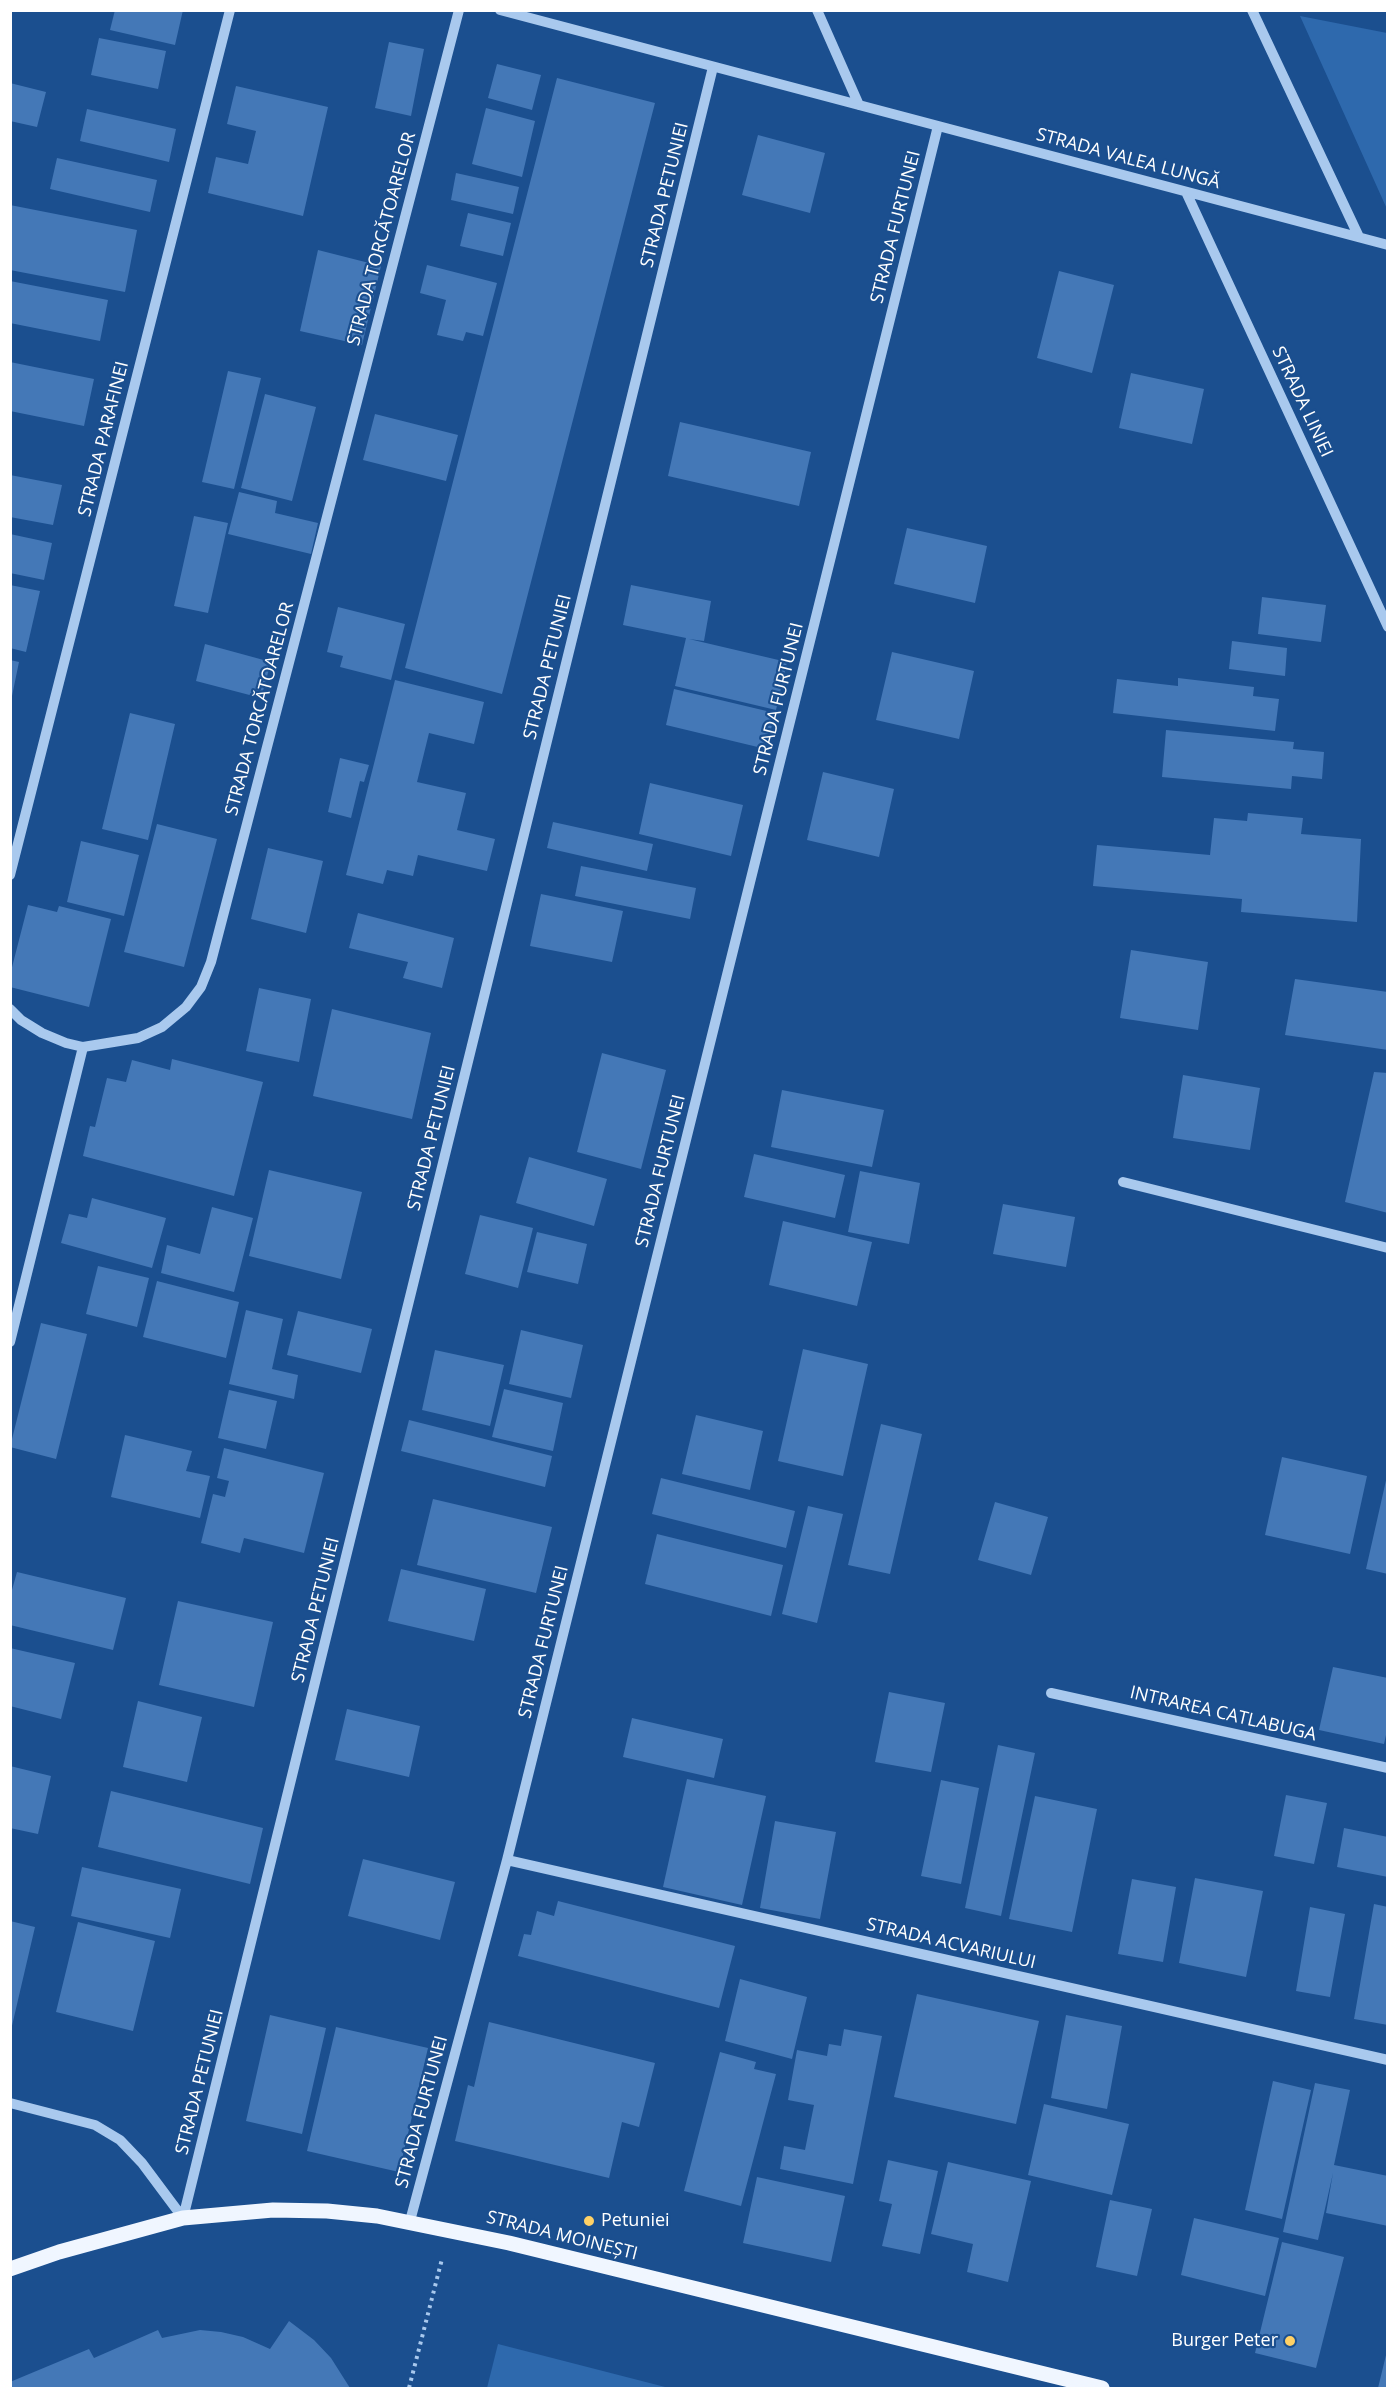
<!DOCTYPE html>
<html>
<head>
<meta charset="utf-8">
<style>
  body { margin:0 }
  #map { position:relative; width:1398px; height:2399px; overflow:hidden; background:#1b4f8f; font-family:"Open Sans",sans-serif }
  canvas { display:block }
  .frame { position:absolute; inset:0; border:12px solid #fff; pointer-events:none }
</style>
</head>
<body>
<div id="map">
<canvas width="1398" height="2399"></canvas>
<div class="frame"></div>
</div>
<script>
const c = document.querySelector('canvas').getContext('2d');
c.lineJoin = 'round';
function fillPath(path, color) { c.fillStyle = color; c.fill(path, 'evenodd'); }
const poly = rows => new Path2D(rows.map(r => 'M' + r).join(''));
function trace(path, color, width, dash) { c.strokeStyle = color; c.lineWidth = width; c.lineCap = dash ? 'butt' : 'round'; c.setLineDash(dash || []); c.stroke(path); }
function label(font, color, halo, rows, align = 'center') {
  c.font = font + ' "Open Sans",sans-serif'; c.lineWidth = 4.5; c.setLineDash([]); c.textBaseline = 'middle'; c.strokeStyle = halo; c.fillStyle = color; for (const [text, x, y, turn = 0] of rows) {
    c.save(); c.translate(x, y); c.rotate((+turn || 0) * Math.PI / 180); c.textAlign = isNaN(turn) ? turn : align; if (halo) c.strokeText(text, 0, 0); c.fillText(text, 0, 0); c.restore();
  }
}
fillPath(poly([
  [1300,16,1387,33,1387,209],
  [498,2344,669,2388,487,2388]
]), '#2e69ad');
fillPath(poly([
  [115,10,183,10,175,45,110,30],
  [99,38,166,51,158,89,91,75],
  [389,42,424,49,411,116,375,108],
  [497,64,541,75,532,110,488,98],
  [557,78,655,103,502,694,405,668],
  [10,83,46,92,37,127,10,121],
  [236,86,328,107,303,216,208,193,216,157,248,164,256,131,227,124],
  [486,108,535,121,522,177,472,164],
  [87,109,176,129,169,162,80,141],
  [758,135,825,153,810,213,742,195],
  [57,158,157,180,150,212,50,189],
  [456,173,519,187,513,214,451,200],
  [10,205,137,230,125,292,10,270],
  [468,213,511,223,503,256,460,246],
  [318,250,381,266,362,345,300,331],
  [427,265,497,283,483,336,466,332,463,341,437,335,446,300,420,293],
  [1059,271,1114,285,1092,373,1037,358],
  [10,281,108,300,100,341,10,323],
  [10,362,94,379,84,426,10,411],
  [228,371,261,378,234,489,202,482],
  [1131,373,1204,389,1192,444,1119,428],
  [265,394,316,407,292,501,241,488],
  [375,414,458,435,446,481,363,460],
  [680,422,811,452,799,506,668,476],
  [10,475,62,485,53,525,10,517],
  [239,492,277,501,275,513,318,523,311,554,228,534],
  [194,516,228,523,208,613,174,606],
  [907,528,987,546,975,603,894,584],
  [10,534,52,543,44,580,10,573],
  [10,585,40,591,26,652,10,648],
  [631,585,711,601,704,641,689,639,787,662,776,710,675,686,686,638,623,625],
  [1262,597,1326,605,1321,642,1258,634],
  [338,607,405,624,391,680,340,667,343,656,327,652],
  [1232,641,1287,648,1285,676,1229,669],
  [205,644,271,662,261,698,196,681],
  [892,652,974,671,959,739,876,720],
  [10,660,19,662,12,696,10,695],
  [1178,678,1254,687,1253,696,1279,699,1275,731,1113,713,1117,679,1178,686],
  [395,680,484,702,474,744,429,733,417,782,466,793,457,830,495,839,487,871,418,855,413,876,387,870,383,884,346,875],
  [674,689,775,713,766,749,666,725],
  [130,713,175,724,148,840,102,829],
  [1166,730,1294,742,1293,749,1324,752,1322,779,1292,776,1291,789,1162,777],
  [340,758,369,765,364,782,360,781,351,818,328,812],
  [823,772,894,789,879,857,807,840],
  [650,783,743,805,731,856,639,834],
  [1248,813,1303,818,1301,834,1361,839,1357,922,1241,912,1242,899,1093,886,1097,845,1210,855,1214,818,1247,821],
  [553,822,653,844,647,871,547,848],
  [157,824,217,839,184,967,124,952],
  [81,841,139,855,124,916,67,902],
  [268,848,323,861,306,933,251,919],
  [581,866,696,888,690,919,575,896],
  [541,894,623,911,612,962,530,946],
  [28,905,57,912,59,906,111,919,89,1007,10,987,10,975],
  [358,913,454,938,442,988,403,978,408,962,349,948],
  [1131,950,1208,962,1198,1030,1120,1018],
  [1295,979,1388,992,1388,1050,1285,1035],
  [259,988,311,999,299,1062,246,1051],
  [332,1009,431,1033,412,1119,313,1096],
  [602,1053,666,1070,641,1169,577,1152],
  [172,1059,263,1082,234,1196,83,1156,90,1126,95,1127,107,1078,126,1082,132,1060,170,1070],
  [1374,1072,1388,1073,1388,1213,1345,1202],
  [1183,1075,1260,1088,1250,1150,1173,1138],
  [782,1090,884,1110,872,1167,771,1147],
  [754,1154,845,1175,835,1218,744,1197],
  [529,1157,607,1179,594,1226,516,1203],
  [269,1170,362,1192,341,1279,249,1256],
  [860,1171,920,1183,909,1244,848,1232],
  [92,1198,166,1218,152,1268,61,1243,69,1214,87,1218],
  [1003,1204,1075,1217,1066,1267,993,1254],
  [212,1207,253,1218,234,1292,161,1273,167,1245,200,1254],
  [480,1215,533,1228,518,1288,465,1274],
  [783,1221,872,1242,857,1306,769,1285],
  [537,1232,587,1244,578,1284,527,1272],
  [98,1266,149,1278,137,1327,86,1314],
  [157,1281,239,1302,226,1358,143,1337],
  [246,1310,283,1319,272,1369,298,1375,294,1399,229,1384],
  [298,1311,372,1329,361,1373,287,1355],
  [41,1323,87,1334,56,1459,10,1447],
  [521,1330,583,1345,571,1398,509,1384],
  [803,1349,868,1364,843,1476,778,1461],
  [435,1350,504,1365,490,1426,422,1410],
  [504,1389,563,1403,553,1451,492,1437],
  [229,1390,277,1401,266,1449,218,1438],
  [696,1415,763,1431,750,1490,682,1474],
  [409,1420,552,1456,545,1487,401,1451],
  [881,1424,922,1434,890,1574,848,1565],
  [125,1435,192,1451,186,1471,210,1476,200,1518,111,1497],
  [224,1448,324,1473,304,1553,244,1538,240,1553,201,1543,213,1494,225,1497,229,1481,217,1478],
  [1282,1457,1367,1476,1350,1554,1265,1535],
  [1387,1476,1388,1477,1388,1574,1366,1569],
  [661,1478,795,1511,786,1548,652,1514],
  [433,1499,552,1527,536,1593,417,1565],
  [995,1502,1048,1517,1031,1575,978,1560],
  [808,1506,843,1514,817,1623,782,1614],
  [657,1534,783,1565,771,1616,645,1584],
  [401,1569,486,1589,474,1641,388,1621],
  [17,1572,126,1598,113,1650,10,1625,10,1597],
  [178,1601,273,1622,254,1707,159,1685],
  [10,1648,75,1663,61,1719,10,1706],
  [1333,1667,1388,1678,1388,1726,1384,1744,1319,1730],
  [889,1692,945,1703,931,1772,875,1762],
  [138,1701,202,1717,187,1782,123,1767],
  [347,1709,420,1726,409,1777,335,1760],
  [632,1718,723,1739,714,1778,623,1757],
  [998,1745,1035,1753,1001,1916,965,1908],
  [10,1766,51,1776,38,1834,10,1828],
  [687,1779,766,1796,742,1905,663,1887],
  [941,1780,979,1788,961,1884,921,1876],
  [111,1791,263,1828,250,1884,98,1847],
  [1286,1795,1327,1803,1314,1864,1274,1856],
  [1035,1796,1097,1809,1072,1932,1009,1919],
  [775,1821,836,1832,820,1919,760,1908],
  [1344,1828,1388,1837,1388,1877,1337,1867],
  [363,1859,455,1882,440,1940,348,1916],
  [82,1867,181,1889,170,1938,71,1916],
  [1195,1878,1263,1891,1246,1977,1179,1963],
  [1132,1879,1176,1887,1163,1962,1118,1954],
  [558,1901,735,1946,719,2008,518,1956,524,1934,531,1935,537,1911,554,1916],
  [1374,1904,1388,1907,1388,2025,1354,2019],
  [1310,1907,1345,1914,1330,1997,1296,1991],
  [10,1921,35,1927,11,2030,10,2030],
  [78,1922,155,1941,133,2031,56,2012],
  [740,1979,807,1997,792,2059,725,2041],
  [917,1994,1039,2021,1016,2124,894,2097],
  [270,2015,326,2028,302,2134,246,2121],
  [1066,2015,1122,2026,1107,2109,1051,2098],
  [489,2022,655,2063,639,2127,622,2122,609,2178,455,2141,468,2085,474,2087],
  [336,2027,428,2048,399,2172,307,2151],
  [844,2029,882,2036,853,2184,780,2169,784,2146,805,2150,814,2105,788,2100,797,2050,827,2056,829,2044,841,2046],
  [720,2052,756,2062,754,2069,776,2074,741,2206,684,2191],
  [1273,2081,1311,2090,1282,2219,1245,2210],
  [1315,2083,1350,2090,1334,2165,1388,2176,1388,2226,1326,2213,1333,2173,1318,2240,1283,2232],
  [1044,2104,1129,2124,1112,2195,1028,2175],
  [888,2160,938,2171,920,2254,882,2246,892,2204,879,2201],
  [948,2162,1031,2181,1008,2282,967,2272,973,2244,931,2234],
  [757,2177,845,2196,831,2262,743,2243],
  [1110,2200,1152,2209,1137,2276,1096,2267],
  [1194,2218,1279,2238,1265,2296,1181,2275],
  [1282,2242,1344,2257,1316,2368,1255,2353],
  [289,2321,314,2340,331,2358,350,2388,10,2388,10,2382,89,2349,94,2358,158,2330,162,2338,200,2330,221,2332,243,2337,270,2349],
  [1387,2351,1388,2388,1378,2388]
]), '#4478b7');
trace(poly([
  [409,2388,442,2259]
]), '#a9c9ee', 4, [3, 4.5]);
trace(poly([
  [500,10,1388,245],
  [817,10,859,105],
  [1252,10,1359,237],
  [1186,192,1388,627],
  [10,875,230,10],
  [10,1009,21,1020,42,1033,66,1043,83,1047,138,1038,162,1027,186,1007,201,987,211,962,459,10],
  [1123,1182,1388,1248],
  [10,1342,83,1047],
  [1051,1693,1388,1768],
  [507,1860,1388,2060],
  [10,2103,95,2125,120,2140,142,2163,183,2218],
  [183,2218,713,67],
  [410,2221,507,1860,938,126]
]), '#a9c9ee', 10);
trace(poly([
  [10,2269,59,2252,183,2218,273,2210,327,2211,377,2216,509,2243,1102,2388]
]), '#f0f6ff', 15);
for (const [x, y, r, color] of [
  [589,2221,6,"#ffd166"],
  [1290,2341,6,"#ffd166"]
]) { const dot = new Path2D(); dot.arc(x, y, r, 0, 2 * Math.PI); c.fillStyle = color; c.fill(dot); trace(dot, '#1b4f8f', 2); }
label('18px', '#fff', '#1b4f8f', [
  ["STRADA VALEA LUNGĂ",1128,159,15],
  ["STRADA PETUNIEI",665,195,-76],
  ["STRADA FURTUNEI",896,227,-76],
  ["STRADA TORCĂTOARELOR",382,239,-75],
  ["STRADA LINIEI",1302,402,65],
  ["STRADA PARAFINEI",104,439,-76],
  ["STRADA PETUNIEI",548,667,-76],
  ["STRADA FURTUNEI",779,699,-76],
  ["STRADA TORCĂTOARELOR",260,709,-75],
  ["STRADA PETUNIEI",432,1138,-76],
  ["STRADA FURTUNEI",661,1171,-76],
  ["STRADA PETUNIEI",316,1610,-76],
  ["STRADA FURTUNEI",544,1642,-76],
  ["INTRAREA CATLABUGA",1223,1714,13],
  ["STRADA ACVARIULUI",951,1944,13],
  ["STRADA PETUNIEI",200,2082,-76],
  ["STRADA FURTUNEI",422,2112,-75],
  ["STRADA MOINEȘTI",562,2236,14]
]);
label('18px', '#fff', '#1b4f8f', [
  ["Petuniei",601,2221],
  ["Burger Peter",1278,2341,"right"]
], 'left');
</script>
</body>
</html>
